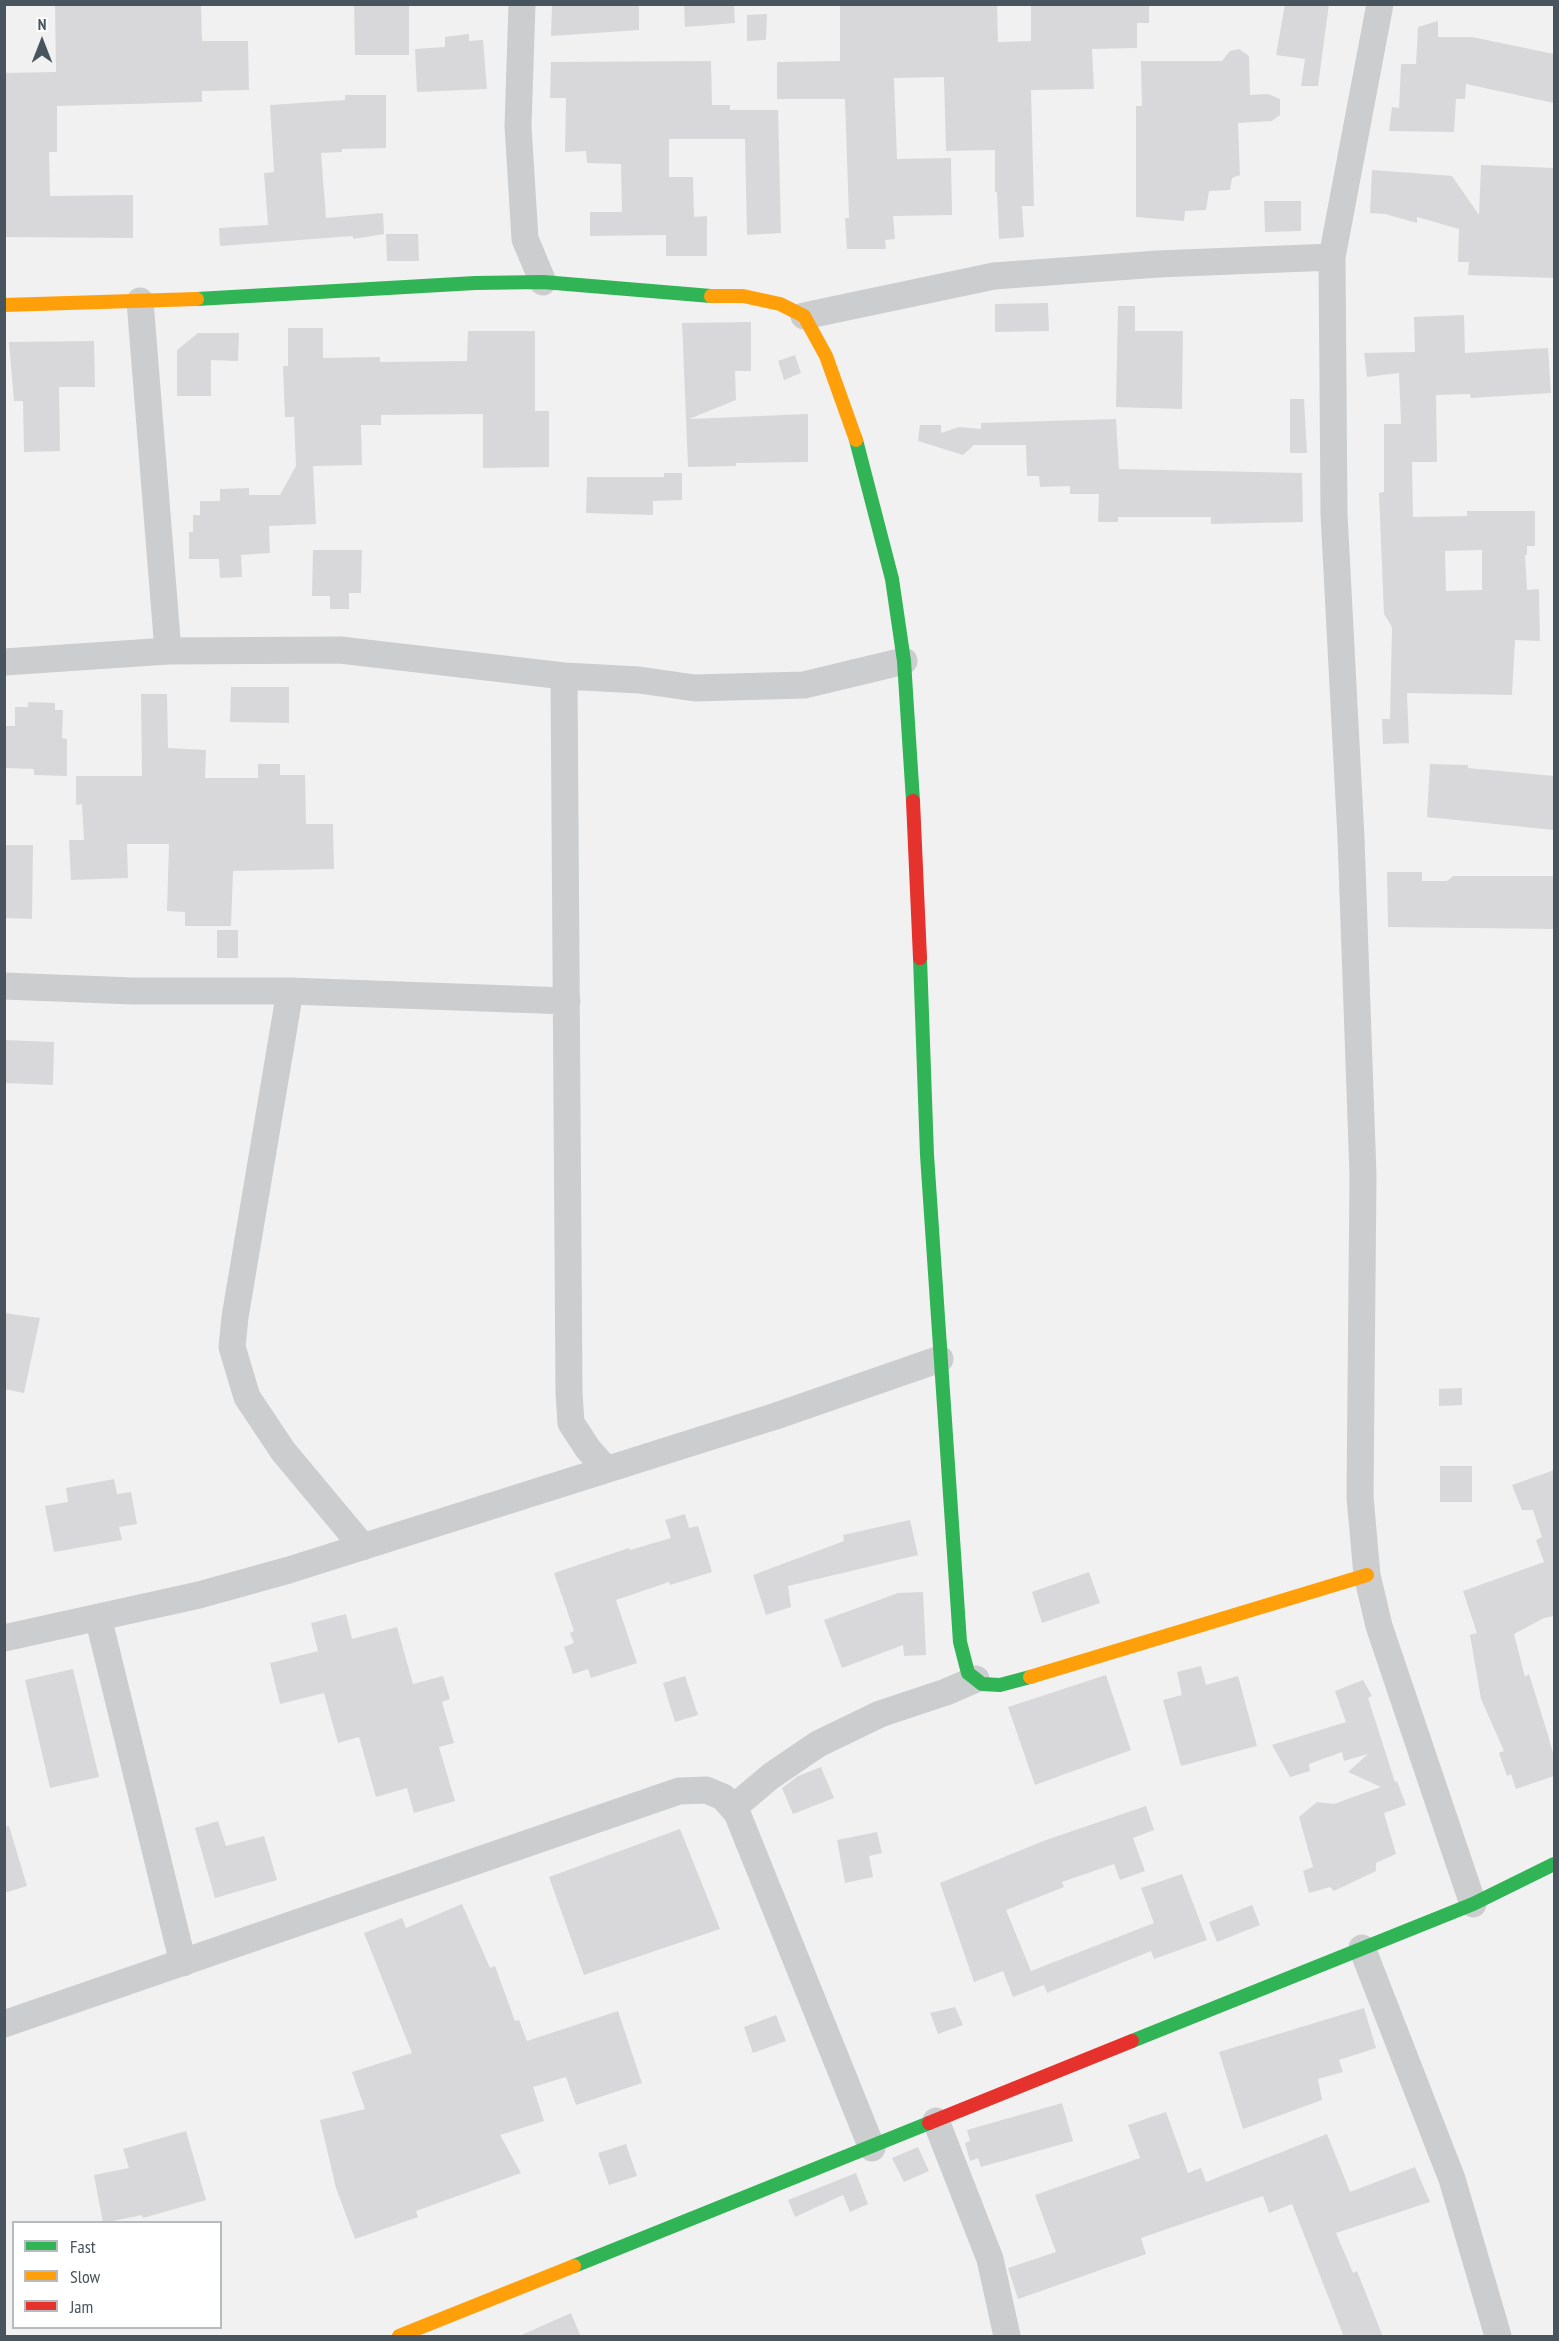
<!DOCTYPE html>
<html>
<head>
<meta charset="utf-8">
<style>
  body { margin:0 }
  #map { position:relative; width:1559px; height:2341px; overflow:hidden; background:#f2f1f1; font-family:"PT Sans Narrow",sans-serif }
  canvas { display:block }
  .frame { position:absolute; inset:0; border:6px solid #48545e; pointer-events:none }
  .legend { position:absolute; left:12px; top:2221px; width:210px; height:108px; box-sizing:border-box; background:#fff; border:2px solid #b6bbbf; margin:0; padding:8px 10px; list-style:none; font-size:18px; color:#48545e }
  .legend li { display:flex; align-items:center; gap:12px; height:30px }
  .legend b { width:30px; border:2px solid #b6bbbf }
  .north { position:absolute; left:12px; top:12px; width:60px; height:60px; -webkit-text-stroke:4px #fff; paint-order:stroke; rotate:0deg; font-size:16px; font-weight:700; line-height:24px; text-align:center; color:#48545e }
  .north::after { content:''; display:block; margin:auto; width:21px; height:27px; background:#48545e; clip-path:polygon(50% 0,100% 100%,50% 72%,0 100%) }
</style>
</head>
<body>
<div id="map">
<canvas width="1559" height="2341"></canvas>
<div class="frame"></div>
<ul class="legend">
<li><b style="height:8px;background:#30b455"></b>Fast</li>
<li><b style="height:8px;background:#ff9f0a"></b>Slow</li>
<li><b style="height:8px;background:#e5322d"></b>Jam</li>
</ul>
<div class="north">N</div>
</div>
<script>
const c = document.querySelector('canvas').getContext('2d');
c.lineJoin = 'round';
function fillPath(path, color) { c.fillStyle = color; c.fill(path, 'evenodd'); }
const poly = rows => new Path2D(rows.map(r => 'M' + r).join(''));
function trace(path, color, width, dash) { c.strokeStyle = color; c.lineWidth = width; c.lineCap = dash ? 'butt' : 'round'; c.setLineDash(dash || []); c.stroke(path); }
fillPath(poly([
  [55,4,201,4,202,41,248,41,249,90,202,91,202,102,57,106,57,152,49,152,50,196,133,195,133,238,4,237,4,73,56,72],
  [354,4,409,4,409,55,355,55],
  [552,4,639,4,639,30,551,36],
  [684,4,734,4,735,23,685,27],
  [840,4,997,4,998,42,1031,41,1031,4,1149,4,1149,23,1137,23,1137,48,1092,49,1094,89,1031,90,1034,206,1022,206,1024,237,999,239,997,192,995,192,995,150,946,151,944,77,894,78,897,159,951,158,952,215,893,216,895,239,885,240,886,249,847,249,845,218,849,218,845,99,777,99,777,62,840,61],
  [1285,4,1329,4,1318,86,1301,86,1305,59,1276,55],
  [767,14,766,40,747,41,747,15],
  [1438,21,1438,37,1472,37,1554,54,1554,103,1466,84,1465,99,1456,99,1454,132,1389,131,1392,107,1399,108,1401,64,1416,64,1418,27],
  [469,34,469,41,483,40,487,89,417,92,415,49,445,47,445,37],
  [1239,49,1249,56,1250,95,1268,94,1280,99,1280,115,1272,121,1238,123,1240,175,1232,178,1230,190,1209,191,1206,210,1185,211,1184,221,1136,217,1136,106,1142,106,1141,61,1222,61,1230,51],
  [711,61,712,105,730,105,730,110,778,110,781,233,747,235,745,139,669,139,669,177,693,177,694,217,707,216,707,256,666,256,666,235,590,236,590,212,622,212,621,164,587,163,586,151,565,152,566,98,550,98,551,62],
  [345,95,386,95,386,148,342,149,342,152,321,153,326,218,383,213,384,234,353,239,353,236,220,246,219,228,268,225,264,173,274,172,270,105,345,100],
  [1481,165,1554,168,1554,278,1468,275,1469,262,1458,262,1459,229,1417,217,1417,223,1385,214,1370,213,1372,170,1452,176,1479,215],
  [1264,201,1301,201,1301,231,1265,232],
  [386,234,418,234,419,261,387,261],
  [1048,303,1049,331,995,332,995,304],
  [1118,306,1135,306,1135,331,1183,331,1182,409,1116,407],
  [1464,315,1465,353,1548,348,1551,393,1471,398,1470,394,1436,395,1437,462,1412,462,1413,517,1467,516,1467,511,1535,511,1535,546,1527,546,1527,555,1525,555,1527,590,1539,589,1540,641,1515,640,1512,695,1407,693,1409,743,1383,744,1382,719,1390,719,1392,627,1384,614,1379,493,1384,492,1384,424,1401,424,1399,373,1367,377,1364,353,1415,352,1414,317],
  [1482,550,1482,590,1446,591,1445,551],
  [751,322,751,371,735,371,736,400,689,419,808,414,808,462,736,463,736,466,688,467,682,323],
  [288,328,323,328,323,358,380,357,380,362,467,361,468,331,535,331,535,411,549,411,549,467,483,468,483,414,381,415,381,425,361,425,362,465,313,466,316,524,269,526,270,553,241,555,242,577,220,578,219,559,189,559,189,532,193,532,193,515,200,515,200,501,220,501,220,489,249,488,249,495,280,495,296,466,294,417,285,417,283,366,288,366],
  [198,333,239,333,238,361,211,360,211,396,177,396,177,350],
  [94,341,95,387,59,387,60,451,24,452,23,401,14,401,9,342],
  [795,355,801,373,784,380,778,361],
  [1290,399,1304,399,1307,453,1290,453],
  [1116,419,1119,469,1302,473,1303,522,1211,524,1211,517,1118,517,1118,522,1098,522,1099,494,1070,494,1070,486,1040,487,1039,476,1027,476,1026,445,974,445,963,455,918,441,920,425,941,425,941,433,959,427,981,429,981,423],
  [664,473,682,473,682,500,653,501,653,515,586,513,587,477,664,477],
  [313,550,362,550,361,593,349,593,349,609,330,609,330,596,312,596],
  [231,687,289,687,289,723,230,722],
  [141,694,167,694,168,748,206,750,205,778,258,778,258,764,280,764,280,775,305,775,306,824,333,824,334,869,233,871,231,926,185,926,185,912,167,911,169,844,127,844,128,878,71,880,69,840,84,840,82,804,76,805,76,776,142,776],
  [28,702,55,703,55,710,63,710,62,738,67,739,67,776,34,775,34,769,4,768,4,726,15,726,15,707,28,707],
  [1430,764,1468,765,1468,768,1554,776,1554,830,1427,817],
  [4,845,33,845,32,919,4,918],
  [1387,872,1422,872,1422,881,1447,881,1453,876,1554,876,1554,929,1388,927],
  [217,930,238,930,238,958,217,958],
  [4,1040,54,1042,53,1085,4,1083],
  [4,1313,40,1318,24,1393,4,1389],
  [1462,1388,1462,1405,1439,1406,1439,1389],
  [1440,1466,1472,1466,1472,1502,1440,1502],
  [1554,1470,1554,1616,1544,1618,1514,1634,1525,1677,1529,1674,1548,1735,1554,1757,1554,1776,1516,1789,1511,1774,1507,1776,1499,1753,1504,1751,1481,1699,1470,1635,1477,1633,1463,1591,1544,1562,1536,1540,1542,1537,1533,1510,1522,1510,1512,1485],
  [114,1479,117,1494,131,1492,137,1524,119,1527,122,1540,54,1552,45,1506,68,1502,66,1488],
  [685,1514,689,1528,698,1526,712,1572,670,1585,669,1582,616,1600,637,1663,591,1678,588,1669,573,1674,564,1647,574,1643,570,1633,574,1631,554,1573,629,1548,630,1550,671,1538,665,1520],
  [910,1520,918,1555,788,1586,791,1607,766,1615,753,1575,844,1541,843,1535],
  [1089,1572,1100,1603,1042,1623,1032,1592],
  [923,1592,926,1655,904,1656,903,1645,842,1668,824,1620,898,1593],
  [346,1614,352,1639,397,1627,413,1684,443,1676,450,1699,442,1702,454,1743,439,1747,455,1801,414,1813,407,1788,376,1797,359,1737,338,1743,324,1693,280,1704,270,1663,318,1651,311,1623],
  [1201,1666,1206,1685,1238,1676,1257,1746,1181,1766,1163,1700,1182,1695,1177,1672],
  [73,1669,99,1777,50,1788,25,1680],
  [1106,1675,1131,1750,1035,1785,1008,1707],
  [685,1676,698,1715,675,1722,663,1683],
  [1363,1680,1372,1696,1368,1698,1395,1782,1397,1781,1406,1805,1384,1813,1396,1854,1376,1863,1376,1871,1334,1891,1330,1887,1309,1893,1303,1871,1313,1867,1299,1817,1317,1802,1334,1804,1381,1787,1348,1772,1368,1754,1344,1761,1342,1752,1309,1764,1310,1771,1290,1777,1272,1745,1346,1722,1335,1691],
  [821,1767,834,1798,793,1814,782,1788,798,1776],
  [1146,1806,1154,1830,1133,1838,1145,1871,1120,1880,1114,1864,1062,1882,1064,1887,1006,1910,1031,1971,1154,1923,1141,1888,1182,1874,1207,1940,1154,1959,1151,1951,1047,1993,1044,1985,1013,1997,1003,1971,974,1982,940,1883,1046,1840],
  [218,1821,226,1846,264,1836,277,1880,215,1898,195,1828],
  [9,1826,27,1886,4,1893,4,1827],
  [680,1829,720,1929,584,1975,549,1877],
  [877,1832,882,1853,869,1856,873,1877,845,1883,837,1840],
  [462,1904,490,1968,495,1966,515,2021,519,2020,527,2041,618,2011,642,2083,576,2105,566,2077,533,2087,544,2121,500,2135,521,2173,416,2211,418,2217,355,2239,336,2188,320,2120,365,2109,352,2072,412,2053,364,1933,402,1918,406,1928],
  [1252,1905,1260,1925,1217,1942,1209,1922],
  [955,2007,963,2025,938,2034,930,2013],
  [1364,2008,1376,2048,1339,2060,1343,2072,1318,2079,1322,2100,1243,2129,1219,2052],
  [776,2015,786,2041,753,2053,744,2027],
  [1062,2103,1073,2141,981,2167,978,2158,970,2161,965,2143,970,2141,967,2130],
  [1166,2112,1188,2173,1201,2168,1206,2182,1327,2134,1350,2192,1415,2167,1430,2202,1336,2233,1353,2273,1357,2271,1383,2337,1344,2337,1292,2204,1269,2213,1263,2196,1141,2238,1146,2254,1018,2299,1008,2268,1056,2252,1035,2195,1140,2158,1128,2125],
  [186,2131,206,2200,143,2218,142,2215,103,2223,94,2175,129,2168,123,2149],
  [626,2144,637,2176,609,2185,598,2153],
  [918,2147,929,2171,904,2182,892,2158],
  [856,2173,868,2204,850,2212,843,2195,795,2217,788,2200],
  [571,2313,581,2337,517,2337]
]), '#d8d8da');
trace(poly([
  [522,4,518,126,525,239,543,282],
  [1380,4,1332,257,1334,514,1351,838,1363,1175,1360,1497,1367,1575,1379,1626,1473,1904],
  [140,301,168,651],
  [804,316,994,276,1158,264,1332,257],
  [4,662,168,651,340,650,564,676,639,680,695,688,804,685,904,661],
  [564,676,569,1393,571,1423,588,1449,606,1469],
  [4,986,133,991,290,991,567,1001],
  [290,991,235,1317,232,1347,247,1397,283,1451,363,1547],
  [98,1617,183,1963],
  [4,1638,199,1595,289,1570,776,1416,940,1359],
  [733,1808,771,1776,818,1744,880,1714,946,1692,976,1679],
  [1362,1948,1452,2179,1498,2336],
  [4,2024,679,1791,706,1790,723,1797,737,1813,872,2148],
  [936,2121,990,2259,1007,2336]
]), '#cbcdcf', 27);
trace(poly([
  [197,299,475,283,543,282,711,296],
  [856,440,892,579,904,661,913,801],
  [920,958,927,1155,960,1642,968,1673,982,1684,1000,1685,1030,1677],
  [1132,2041,1473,1904,1554,1864],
  [574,2266,929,2123]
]), '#30b455', 14);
trace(poly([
  [711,296,743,296,780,304,804,316,826,356,856,440],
  [4,305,197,299],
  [1030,1677,1367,1575],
  [399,2336,574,2266]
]), '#ff9f0a', 14);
trace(poly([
  [913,801,920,958],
  [929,2123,1132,2041]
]), '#e5322d', 14);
</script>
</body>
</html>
